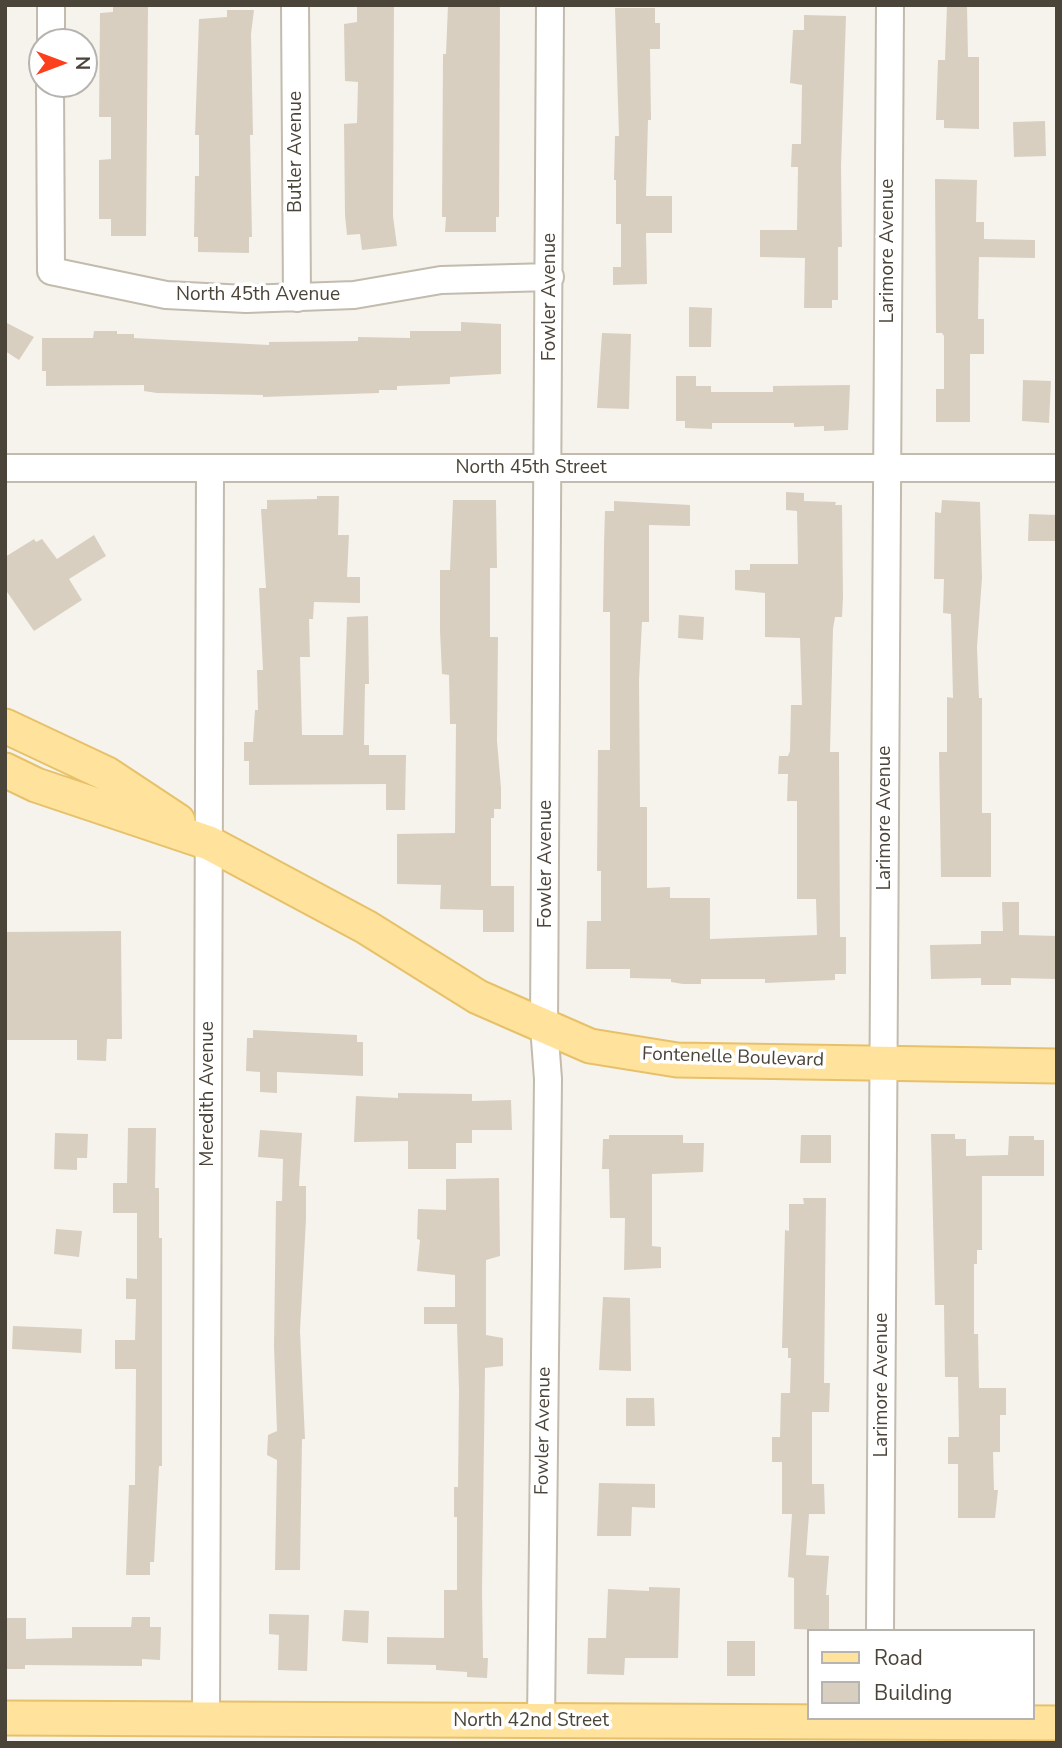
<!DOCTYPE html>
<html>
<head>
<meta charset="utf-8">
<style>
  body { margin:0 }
  #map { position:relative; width:1062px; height:1748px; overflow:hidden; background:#f6f3ec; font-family:"Nunito Sans",sans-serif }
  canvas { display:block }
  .frame { position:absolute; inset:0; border:7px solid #4b4439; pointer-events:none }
  .legend { position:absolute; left:807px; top:1629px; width:228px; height:91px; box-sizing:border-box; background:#fff; border:2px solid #b7b4b0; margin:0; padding:9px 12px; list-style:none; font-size:21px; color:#4b4439 }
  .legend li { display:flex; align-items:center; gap:14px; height:35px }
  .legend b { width:35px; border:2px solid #b7b4b0 }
  .north { position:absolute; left:28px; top:28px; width:70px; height:70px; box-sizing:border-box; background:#fff; border:2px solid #b7b4b0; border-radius:50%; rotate:90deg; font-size:19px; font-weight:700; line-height:28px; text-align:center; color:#4b4439 }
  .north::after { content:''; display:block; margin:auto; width:24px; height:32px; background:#fc3f1d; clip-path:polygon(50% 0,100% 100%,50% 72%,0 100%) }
</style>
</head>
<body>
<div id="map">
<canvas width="1062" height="1748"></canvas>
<div class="frame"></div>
<ul class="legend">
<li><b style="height:9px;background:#ffe39c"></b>Road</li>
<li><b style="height:19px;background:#d8cfc1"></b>Building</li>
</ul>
<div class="north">N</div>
</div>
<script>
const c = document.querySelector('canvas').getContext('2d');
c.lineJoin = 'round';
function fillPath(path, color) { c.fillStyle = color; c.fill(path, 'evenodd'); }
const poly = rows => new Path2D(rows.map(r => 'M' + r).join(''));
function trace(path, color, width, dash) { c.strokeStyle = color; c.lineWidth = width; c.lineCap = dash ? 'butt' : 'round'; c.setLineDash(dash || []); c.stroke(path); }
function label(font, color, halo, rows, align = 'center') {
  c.font = font + ' "Nunito Sans",sans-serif'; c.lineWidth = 7; c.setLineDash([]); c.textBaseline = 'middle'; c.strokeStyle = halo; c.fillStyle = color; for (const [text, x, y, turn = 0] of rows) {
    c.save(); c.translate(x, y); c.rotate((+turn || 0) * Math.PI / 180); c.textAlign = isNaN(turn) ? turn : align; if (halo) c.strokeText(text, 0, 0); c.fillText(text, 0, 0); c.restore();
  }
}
fillPath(poly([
  [113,5,148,5,146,236,111,236,111,219,99,219,99,160,111,159,111,117,99,117,100,13,113,12],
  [448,5,500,5,499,217,496,217,496,232,445,232,446,217,442,217,443,54,446,54],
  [947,5,967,5,968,57,979,57,979,129,944,128,944,120,936,120,938,60,945,60],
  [357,6,394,6,393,216,397,246,362,250,360,234,347,235,345,215,344,124,357,123,358,82,345,81,344,24,357,22],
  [615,8,655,8,655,23,660,23,660,49,650,49,651,120,648,120,646,196,672,196,672,233,646,233,647,284,613,285,613,267,621,267,621,224,616,224,616,180,614,180,615,136,619,136],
  [227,10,254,10,251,34,253,135,250,135,252,237,249,237,249,253,198,252,198,237,194,237,195,176,199,176,199,135,195,135,199,19,227,17],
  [804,15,846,16,841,166,842,247,838,247,838,300,832,300,832,308,804,308,805,258,760,257,760,230,797,230,798,167,791,167,792,144,801,144,802,85,790,83,793,30,804,30],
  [1045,121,1046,156,1014,157,1013,122],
  [935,179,977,180,976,222,984,222,984,239,1035,240,1035,258,979,257,978,319,984,319,984,354,970,354,970,422,936,422,936,389,944,389,944,336,942,333,936,333],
  [689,307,712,308,711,347,689,347],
  [5,322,34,337,19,360,5,351],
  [461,322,501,324,501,374,450,377,450,384,397,386,397,390,379,390,379,393,263,397,263,395,157,393,144,391,144,385,46,386,46,371,42,371,42,338,93,338,94,331,117,331,117,334,134,334,134,338,269,345,269,342,358,341,358,337,410,338,410,331,461,331],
  [602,333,631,334,629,409,597,408],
  [676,376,696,376,696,386,711,386,711,392,773,392,773,386,850,385,848,430,824,431,824,426,794,427,794,423,712,423,712,429,685,428,685,421,676,421],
  [1023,380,1051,381,1049,423,1022,421],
  [786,492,804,493,804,501,836,502,835,505,842,505,843,597,842,617,835,617,833,629,830,752,839,752,840,937,846,937,846,974,835,974,835,980,765,983,765,979,701,979,701,984,683,984,671,982,671,979,630,978,630,969,586,969,587,921,601,921,601,871,597,871,598,750,610,750,610,612,603,612,604,545,605,511,614,511,614,501,690,505,690,526,649,525,649,622,642,622,639,680,640,807,647,807,647,888,670,887,670,898,710,898,710,939,817,935,816,899,797,899,797,801,787,801,788,774,778,774,779,756,788,756,790,751,791,705,802,705,800,638,765,637,765,593,735,590,735,570,750,570,750,564,798,564,797,511,786,510],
  [317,496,339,496,338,535,349,535,347,577,360,577,360,603,314,602,313,619,309,619,310,657,300,657,302,735,343,735,347,617,368,616,369,684,365,684,364,745,369,745,369,755,406,755,405,810,386,810,386,784,249,785,249,761,244,761,244,742,253,742,255,710,258,710,257,670,263,670,259,588,266,588,261,509,267,509,267,500,317,499],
  [453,500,496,500,497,568,490,568,490,637,498,637,497,741,501,788,501,809,494,809,494,818,491,818,491,886,514,886,514,932,483,932,483,910,440,909,441,885,397,884,397,834,455,833,456,724,450,724,449,675,442,674,440,631,440,570,450,570],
  [942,500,980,502,982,578,977,647,979,698,982,698,982,813,991,813,991,877,941,877,939,752,947,752,947,697,953,698,951,614,943,613,944,579,934,579,935,512,941,513],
  [1029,514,1057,515,1056,541,1028,541],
  [94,535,106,556,69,579,82,600,34,631,5,589,5,557,34,539,36,542,42,539,57,559],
  [679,615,704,617,703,640,678,638],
  [1002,902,1019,902,1019,935,1057,936,1057,979,1011,978,1011,985,981,985,981,978,931,979,930,945,981,944,981,931,1003,931],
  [121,931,122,1039,107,1039,106,1061,77,1060,77,1040,5,1040,5,932],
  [253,1030,357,1035,357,1042,363,1042,363,1076,277,1072,277,1093,260,1092,260,1072,246,1071,247,1038,253,1038],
  [398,1093,472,1094,472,1101,511,1100,512,1130,472,1130,472,1143,456,1143,456,1169,408,1169,408,1141,354,1142,356,1096,398,1098],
  [128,1128,156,1128,155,1188,159,1188,159,1238,162,1238,162,1466,159,1466,154,1562,150,1562,150,1575,126,1575,129,1485,135,1485,136,1369,115,1369,115,1340,135,1340,136,1299,126,1299,126,1278,137,1279,137,1213,113,1213,113,1183,127,1183],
  [260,1130,302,1133,299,1186,306,1186,306,1219,300,1331,305,1439,302,1439,300,1570,275,1570,277,1460,267,1455,268,1435,277,1431,274,1346,276,1201,282,1201,283,1159,258,1157],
  [55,1133,88,1134,87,1158,77,1158,77,1170,54,1169],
  [931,1134,955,1134,955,1139,966,1139,966,1156,1008,1155,1009,1136,1034,1136,1034,1140,1044,1140,1044,1176,982,1176,982,1250,977,1250,977,1264,974,1264,974,1334,978,1334,979,1388,1006,1388,1006,1415,1000,1415,1000,1452,993,1452,994,1490,998,1490,995,1518,958,1518,958,1464,948,1464,948,1437,959,1437,958,1377,945,1377,944,1305,935,1305],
  [609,1135,683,1135,683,1143,704,1143,703,1172,652,1174,652,1246,661,1247,661,1268,624,1270,625,1218,610,1218,609,1169,602,1169,603,1139,609,1139],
  [801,1135,831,1135,831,1163,800,1163],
  [499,1178,500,1256,486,1260,486,1335,503,1338,503,1366,485,1368,482,1589,483,1658,488,1658,487,1678,467,1677,467,1672,436,1670,436,1665,387,1664,387,1637,444,1638,444,1590,457,1590,457,1517,454,1517,454,1487,458,1487,459,1390,457,1324,424,1324,424,1307,455,1307,455,1275,417,1271,420,1240,417,1239,418,1209,446,1210,446,1179],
  [803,1198,826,1198,824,1383,830,1383,829,1412,812,1412,812,1484,824,1484,825,1514,809,1514,806,1555,829,1556,826,1595,829,1595,829,1630,794,1629,794,1578,788,1577,792,1514,782,1514,782,1462,772,1462,772,1437,780,1437,781,1393,790,1393,791,1358,788,1358,788,1348,782,1348,785,1230,789,1231,789,1204,804,1204],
  [56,1229,82,1231,79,1257,54,1254],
  [603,1297,630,1298,631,1371,599,1370],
  [13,1326,82,1329,81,1353,12,1349],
  [626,1398,654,1398,655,1426,626,1426],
  [599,1483,655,1484,655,1508,632,1507,631,1536,597,1536],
  [649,1587,680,1588,678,1658,625,1658,624,1675,587,1674,588,1638,606,1638,608,1589,649,1591],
  [344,1610,369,1611,368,1643,342,1641],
  [269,1614,309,1615,307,1671,278,1670,279,1635,269,1634],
  [132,1617,150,1617,150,1627,161,1627,160,1660,142,1659,142,1666,25,1665,25,1669,5,1669,5,1618,26,1618,26,1639,72,1638,72,1627,131,1627],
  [727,1641,755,1641,755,1676,727,1676]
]), '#d8cfc1');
const minor = poly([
  [295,5,297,298],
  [51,42,51,5],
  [50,84,51,271,166,295,246,299,354,295,441,280,550,277],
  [5,468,1057,468],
  [880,1631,890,5],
  [206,1719,210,468],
  [541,1722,548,1079,544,1026,550,5]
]);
const major = poly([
  [5,726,107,774,178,821],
  [5,770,36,785,209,843,366,927,478,997,590,1046,677,1060,1057,1066],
  [5,1718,1057,1723]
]);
trace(minor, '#c2bbae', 30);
trace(major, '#e6c16a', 37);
trace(minor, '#fff', 26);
trace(major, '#ffe39c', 33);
label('19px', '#4b4439', '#fff', [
  ["Butler Avenue",296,152,-90],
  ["Larimore Avenue",888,251,-90],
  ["North 45th Avenue",258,295],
  ["Fowler Avenue",550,297,-90],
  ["North 45th Street",531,468],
  ["Larimore Avenue",885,818,-90],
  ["Fowler Avenue",546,864,-90],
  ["Fontenelle Boulevard",733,1058,2],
  ["Meredith Avenue",208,1094,-90],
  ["Larimore Avenue",882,1385,-90],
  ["Fowler Avenue",544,1431,-89],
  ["North 42nd Street",531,1721]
]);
</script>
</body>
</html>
